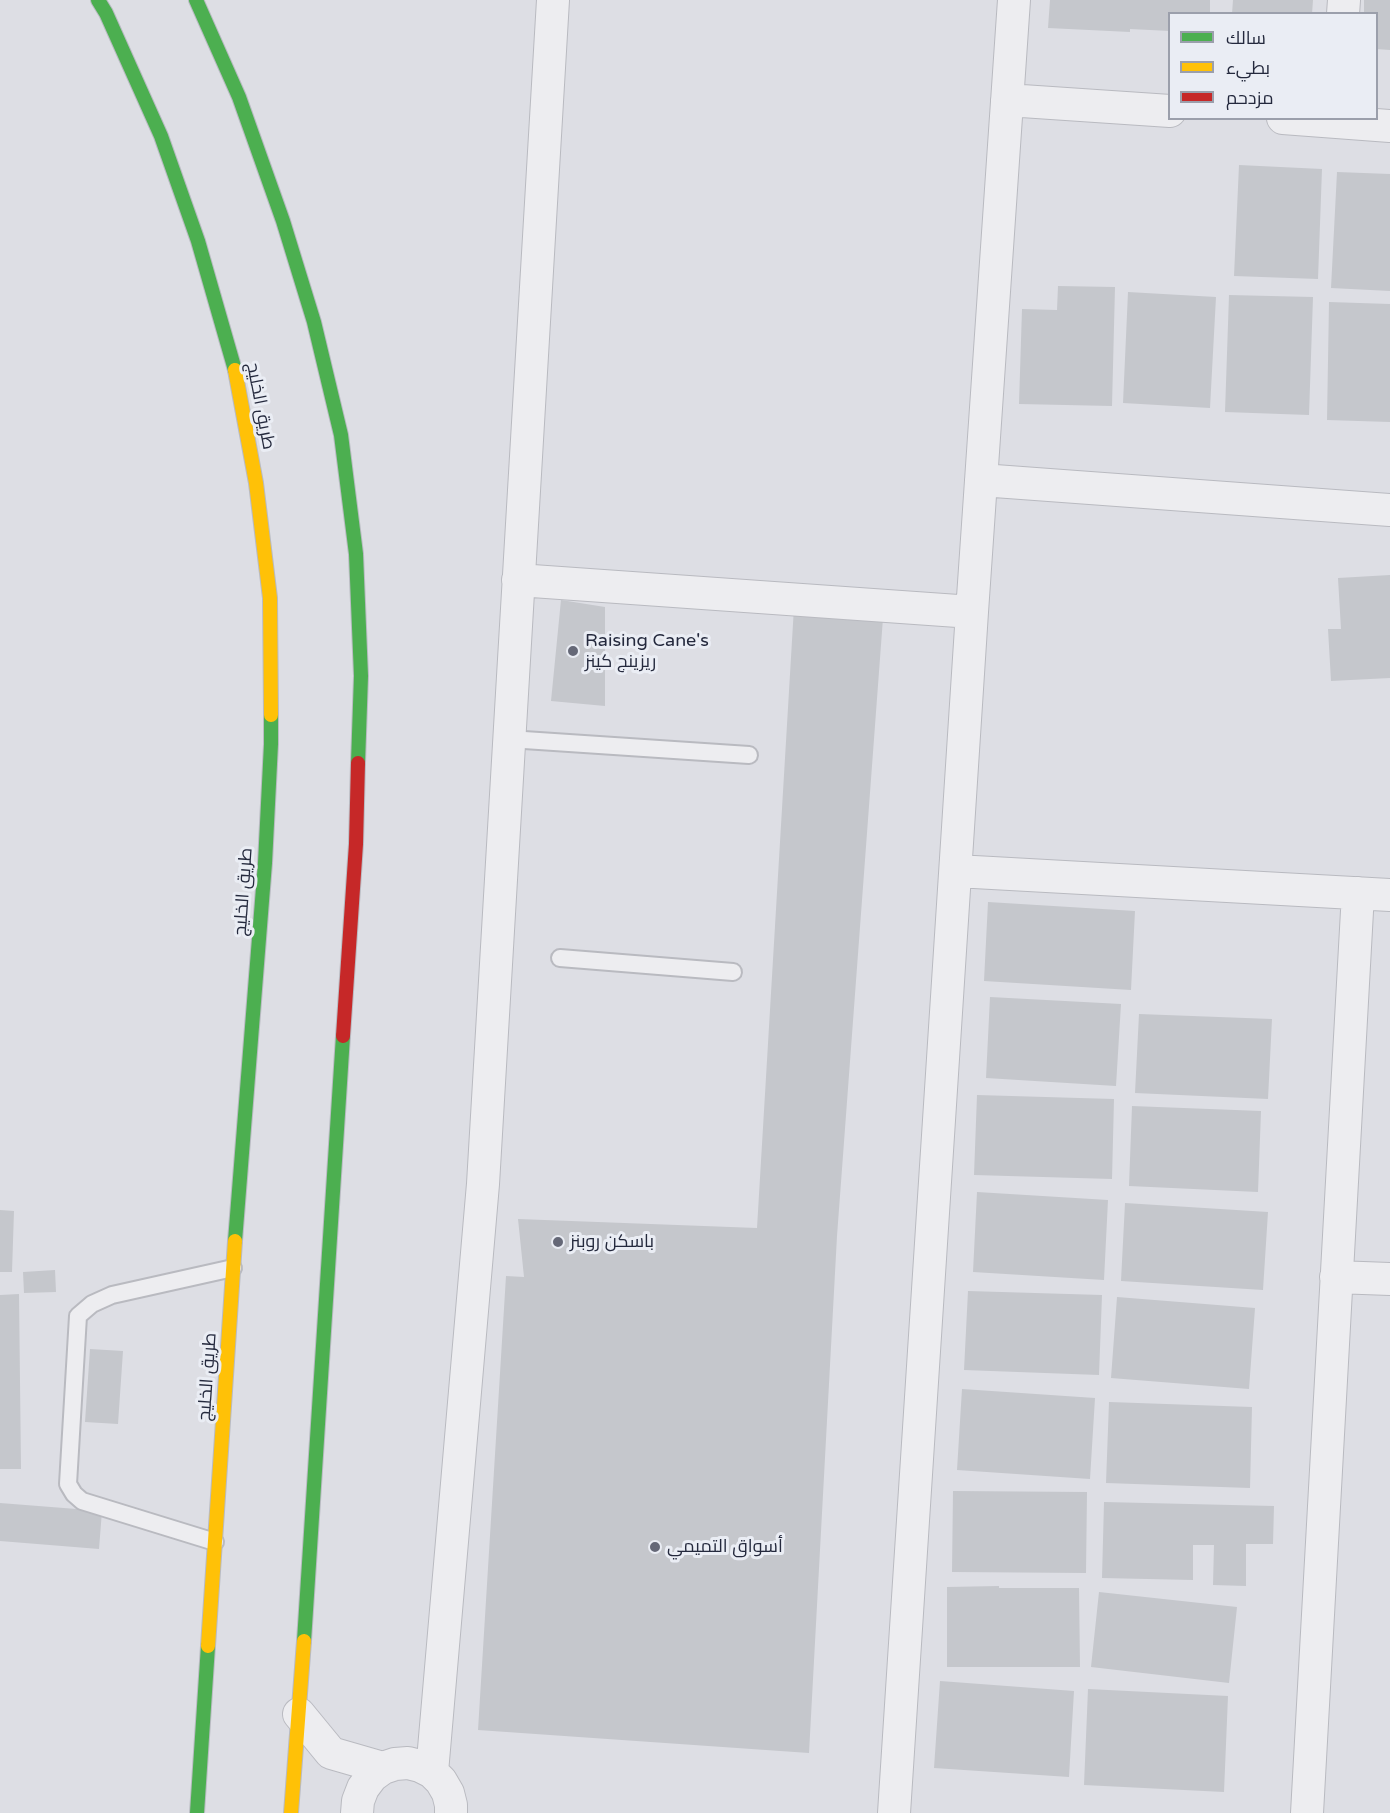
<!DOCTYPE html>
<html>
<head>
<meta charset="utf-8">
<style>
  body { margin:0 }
  #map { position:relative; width:1390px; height:1813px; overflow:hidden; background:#dddee4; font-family:"Varela Round",Cairo,sans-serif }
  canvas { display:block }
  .legend { position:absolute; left:1168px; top:12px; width:210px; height:108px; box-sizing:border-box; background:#eaedf4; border:2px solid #9b9fab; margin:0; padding:8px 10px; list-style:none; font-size:18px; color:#24293d }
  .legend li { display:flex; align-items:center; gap:12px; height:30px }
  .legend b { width:30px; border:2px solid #9b9fab }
</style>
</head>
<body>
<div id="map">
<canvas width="1390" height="1813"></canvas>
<ul class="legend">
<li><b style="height:8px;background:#4caf50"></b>سالك</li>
<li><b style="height:8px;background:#ffc107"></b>بطيء</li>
<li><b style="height:8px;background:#c62828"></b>مزدحم</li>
</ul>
</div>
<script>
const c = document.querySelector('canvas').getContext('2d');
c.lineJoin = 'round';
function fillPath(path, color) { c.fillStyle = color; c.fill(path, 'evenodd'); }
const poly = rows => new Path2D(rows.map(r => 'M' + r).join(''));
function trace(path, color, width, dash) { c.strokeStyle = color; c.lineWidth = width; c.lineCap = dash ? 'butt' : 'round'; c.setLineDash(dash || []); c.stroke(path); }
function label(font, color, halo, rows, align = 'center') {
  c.font = font + ' "Varela Round",Cairo,sans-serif'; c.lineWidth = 6; c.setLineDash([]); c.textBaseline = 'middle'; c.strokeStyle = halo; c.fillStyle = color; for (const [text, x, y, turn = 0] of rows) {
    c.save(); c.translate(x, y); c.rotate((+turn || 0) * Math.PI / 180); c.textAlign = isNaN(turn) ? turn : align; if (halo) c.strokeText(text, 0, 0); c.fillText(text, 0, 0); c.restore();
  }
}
fillPath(poly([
  [1050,0,1210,0,1210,14,1170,14,1170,31,1130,29,1130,32,1048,28],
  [1233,0,1313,0,1312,14,1232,14],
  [1364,0,1390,0,1390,50,1376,49,1376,14,1364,14],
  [1239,165,1322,169,1318,279,1234,276],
  [1337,172,1390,174,1390,291,1331,288],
  [1058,286,1115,287,1112,406,1019,404,1022,309,1057,310],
  [1128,292,1216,297,1210,408,1123,403],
  [1229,295,1313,297,1309,415,1225,412],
  [1329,302,1390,304,1390,422,1327,420],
  [1390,575,1390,678,1331,681,1328,629,1341,629,1338,578],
  [561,600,605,607,605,706,551,701],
  [794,607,883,618,837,1236,809,1753,478,1730,506,1276,524,1277,518,1219,757,1228],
  [988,902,1135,911,1131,990,984,981],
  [990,997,1121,1004,1116,1086,986,1078],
  [1139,1014,1272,1019,1268,1099,1135,1093],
  [977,1095,1114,1099,1112,1179,974,1175],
  [1132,1106,1261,1111,1258,1192,1129,1186],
  [977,1192,1108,1200,1104,1280,973,1272],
  [1125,1203,1268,1212,1263,1290,1121,1281],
  [0,1210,14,1211,12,1272,0,1272],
  [55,1270,56,1292,24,1293,23,1272],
  [968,1291,1102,1295,1099,1375,964,1370],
  [19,1294,21,1469,0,1469,0,1295],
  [1117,1297,1255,1308,1249,1389,1111,1378],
  [90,1349,123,1351,118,1424,85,1422],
  [962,1389,1095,1398,1090,1479,957,1470],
  [1109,1402,1252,1407,1250,1488,1106,1483],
  [953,1491,1087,1492,1086,1573,952,1572],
  [1104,1502,1274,1506,1273,1544,1246,1544,1246,1586,1213,1585,1214,1545,1193,1545,1193,1580,1102,1578],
  [0,1503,102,1511,99,1549,0,1541],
  [999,1586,999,1588,1079,1588,1080,1667,947,1667,947,1587],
  [1099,1592,1237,1607,1229,1683,1091,1667],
  [940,1681,1074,1691,1069,1777,934,1768],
  [1088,1689,1228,1696,1224,1792,1084,1785]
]), '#c5c7cc');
const lane = poly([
  [509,739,749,755],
  [560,958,733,972],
  [215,1542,82,1501,74,1494,68,1484,78,1316,92,1304,112,1295,233,1268]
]);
const street = poly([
  [1343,14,1344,0],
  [1007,100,1170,111],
  [1283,118,1390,126],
  [981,480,1390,510],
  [518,580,972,612],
  [956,871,1390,895],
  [1336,1277,1390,1279],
  [299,1714,331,1753,383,1768],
  [432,1772,483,1184,553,0],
  [357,1813,358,1801,363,1788,372,1776,383,1768,395,1764,408,1763,420,1766,432,1772,441,1781,448,1793,451,1805,451,1813],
  [894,1813,972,612,1014,0],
  [1307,1813,1358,893]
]);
const fast = poly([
  [98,0,106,13,161,136,198,241,235,370],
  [196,0,239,97,283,221,314,322,341,435,356,554,361,676,358,763],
  [235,1241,265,863,271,744,271,715],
  [304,1641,343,1036],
  [197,1813,208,1646]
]);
const slow = poly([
  [235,370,256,483,270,598,271,715],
  [208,1646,235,1241],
  [291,1813,304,1641]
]);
const jam = poly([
  [343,1036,356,844,358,763]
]);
trace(lane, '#b9bac0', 20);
trace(street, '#b9bac0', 34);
trace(fast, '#b9bbc2', 16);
trace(slow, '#b9bbc2', 16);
trace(jam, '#b9bbc2', 16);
trace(lane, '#ededf0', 16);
trace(street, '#ededf0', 32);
trace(fast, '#4caf50', 14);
trace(slow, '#ffc107', 14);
trace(jam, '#c62828', 14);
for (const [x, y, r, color] of [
  [573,651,6,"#656877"],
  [558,1242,6,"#656877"],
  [655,1547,6,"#656877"]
]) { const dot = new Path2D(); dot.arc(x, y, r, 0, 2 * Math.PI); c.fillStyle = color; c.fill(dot); trace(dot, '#eaedf4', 2); }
label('18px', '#24293d', '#eaedf4', [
  ["طريق الخليج",260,406,79],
  ["طريق الخليج",244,892,-86],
  ["طريق الخليج",208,1377,-86]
]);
label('18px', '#24293d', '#eaedf4', [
  ["Raising Cane's",585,641],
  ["ريزينج كينز",585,662],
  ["باسكن روبنز",570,1242],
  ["أسواق التميمي",667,1547]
], 'left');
</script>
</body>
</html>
